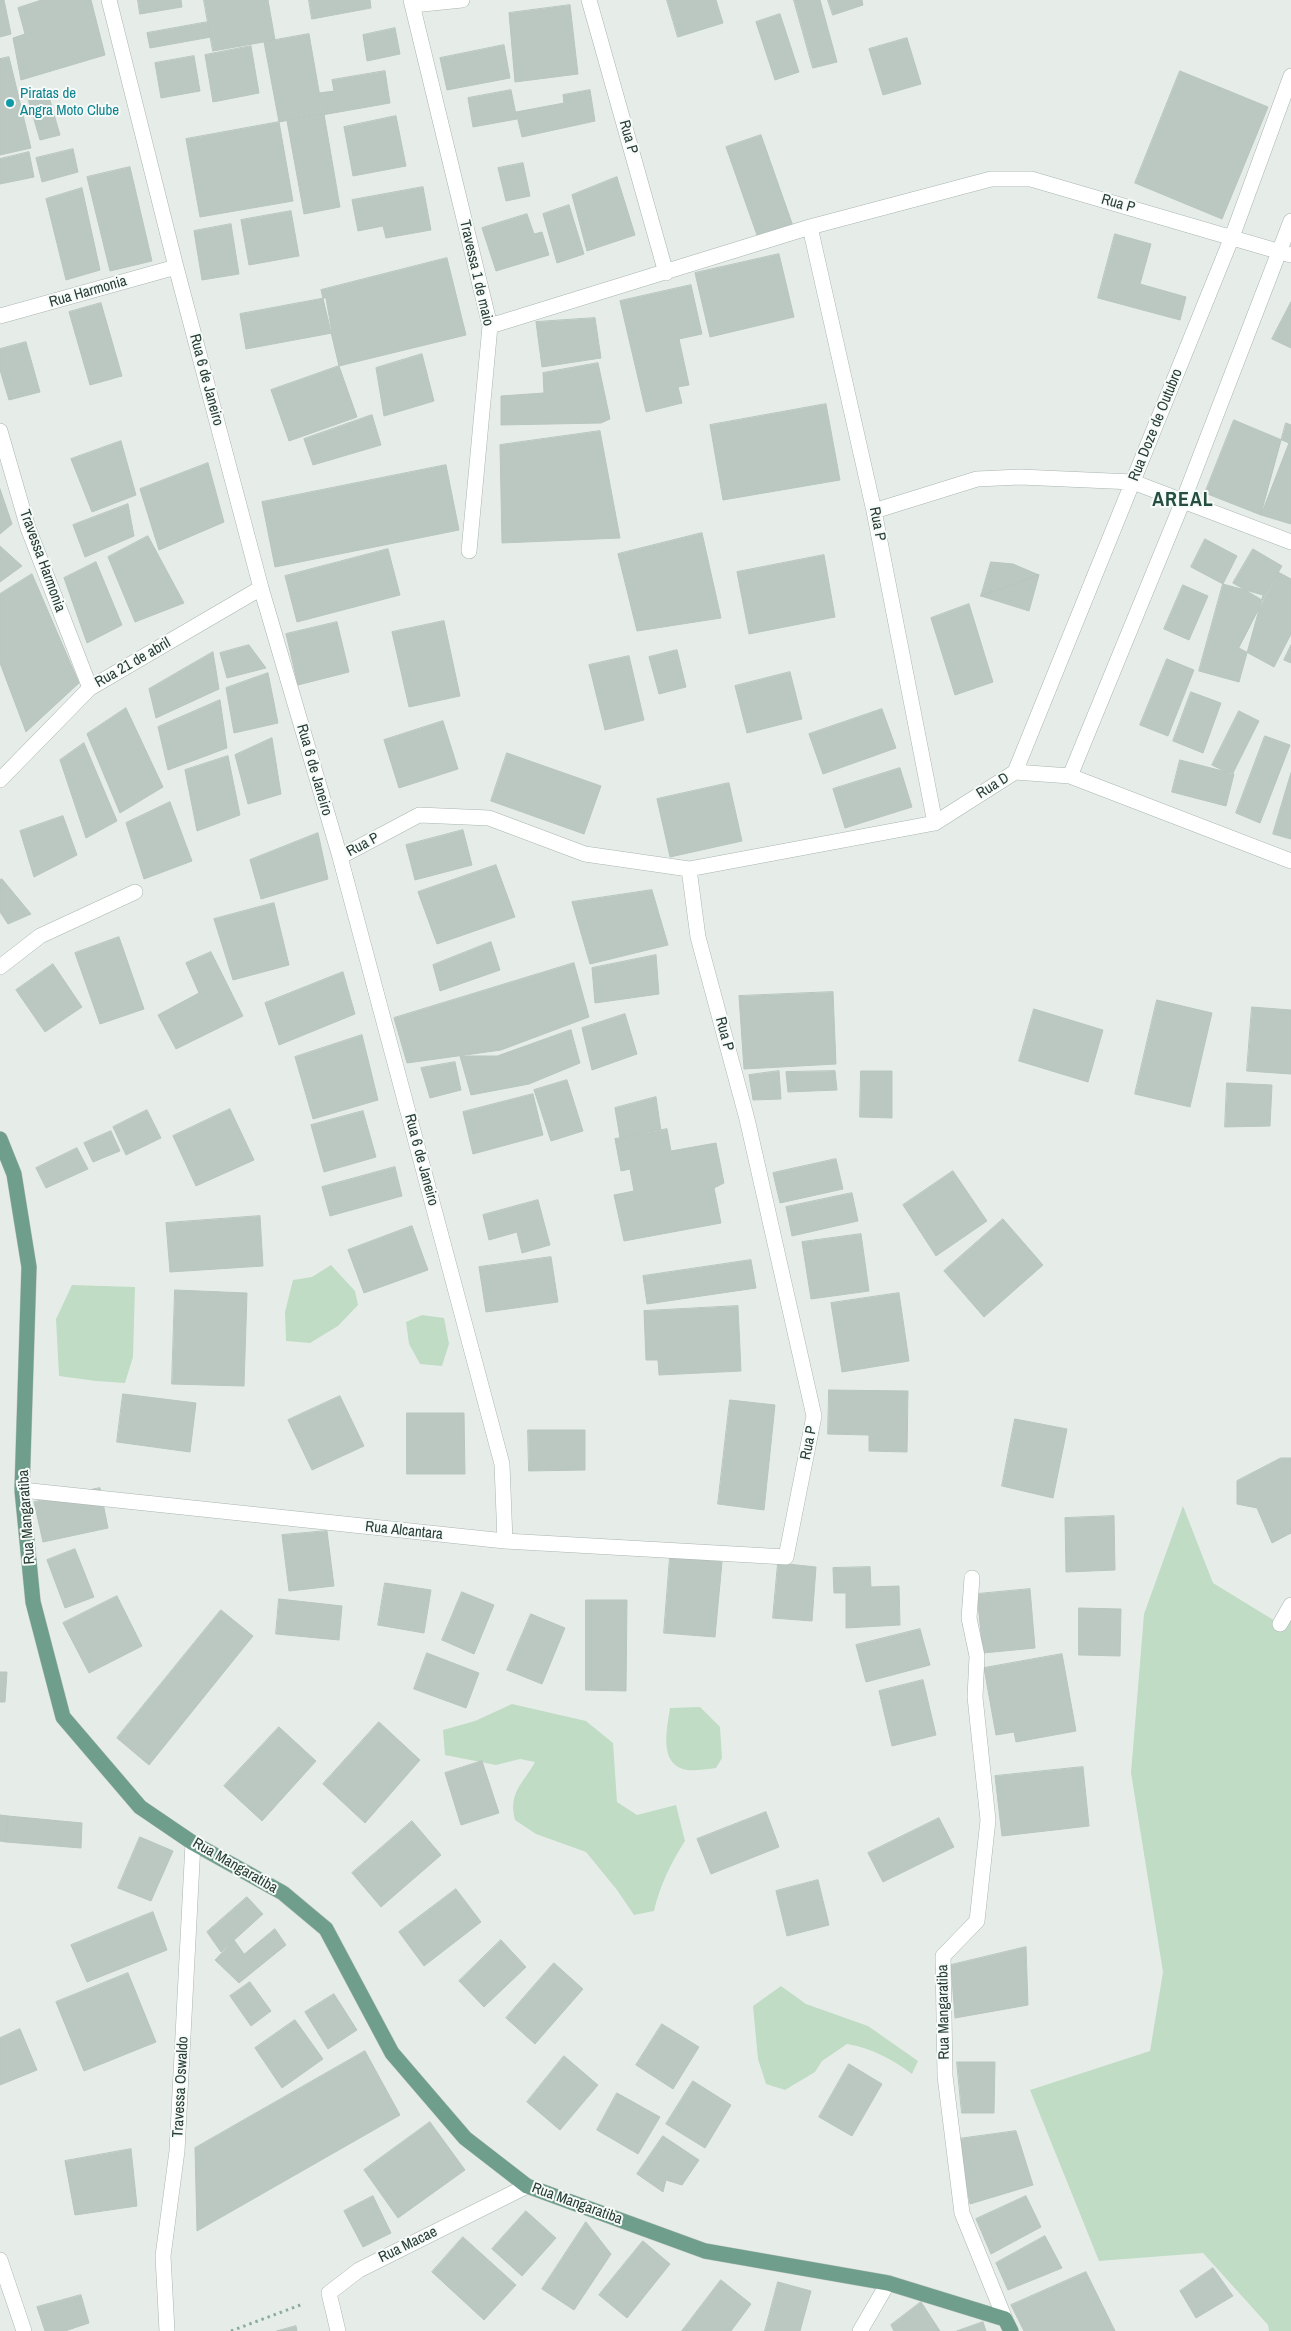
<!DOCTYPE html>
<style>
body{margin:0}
canvas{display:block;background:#e6ede9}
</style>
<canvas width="1291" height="2331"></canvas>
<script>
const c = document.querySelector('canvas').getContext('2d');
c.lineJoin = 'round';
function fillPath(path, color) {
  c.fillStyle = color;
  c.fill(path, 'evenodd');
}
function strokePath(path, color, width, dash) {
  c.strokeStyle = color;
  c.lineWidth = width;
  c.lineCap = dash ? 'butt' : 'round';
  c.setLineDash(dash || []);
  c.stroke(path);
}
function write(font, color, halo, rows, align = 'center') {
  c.font = font + ' "Archivo Narrow",sans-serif';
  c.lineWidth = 4;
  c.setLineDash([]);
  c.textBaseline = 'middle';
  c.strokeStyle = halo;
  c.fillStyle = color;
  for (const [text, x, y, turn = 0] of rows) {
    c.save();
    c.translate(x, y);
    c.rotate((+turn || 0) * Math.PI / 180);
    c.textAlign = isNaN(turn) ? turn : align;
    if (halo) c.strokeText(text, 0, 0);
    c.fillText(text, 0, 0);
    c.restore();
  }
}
const green = new Path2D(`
 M331,1265l24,26 3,14 -20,21 -28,17 -24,-2 -1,-29 8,-32 19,-3z
 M72,1285l63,2 -2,70 -8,26 -29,-2 -37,-5 -3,-57z
 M422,1315l22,3 5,26 -7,22 -22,-2 -11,-20 -3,-22z
 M1183,1506l30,77 67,41 11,-5v712h-22l-1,-6 -65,-72 -104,8 -69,-171 120,-39 13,-79 -32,-199 13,-159z
 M512,1704l74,17 27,22 4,59 20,13 39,-10 9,36c-14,22 -25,44 -31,70l-20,4 -17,-25 -31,-38 -50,-18 -21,-14c-7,-28 8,-36 20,-58l-15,-3 -24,6 -51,-10 -2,-25 32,-9z
 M700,1707l20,20 2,31 -6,10c-9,1 -20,3 -29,2 -29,-5 -20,-41 -17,-62z
 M781,1986l25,18 62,22 50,35 -6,13c-20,-15 -41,-26 -65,-30l-25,17 -7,11 -30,18 -19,-6 -8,-25 -5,-53z`);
const building = new Path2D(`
 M0,0h4l7,34 -11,3z
 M42,0h49l14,55 -84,25 -8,-42 12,-4 -7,-26z
 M138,0h43l1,7 -42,7z
 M204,0h64l7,40 -62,11z
 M309,0h61l1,8 -59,11z
 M667,0h49l7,23 -45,14z
 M794,0h26l17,62 -24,6z
 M828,0h34l1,5 -30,10z
 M570,5l8,69 -63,8 -6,-69z
 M780,14l19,58 -24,8 -19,-58z
 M208,22l3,15 -61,11 -3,-15z
 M395,28l5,26 -33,7 -4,-26z
 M309,34l14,80 -44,8 -15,-80z
 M907,38l14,46 -38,11 -14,-46z
 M504,45l6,33 -63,12 -7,-32z
 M251,46l8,47 -46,9 -8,-47z
 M194,56l6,35 -39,7 -6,-35z
 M9,57l22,91 -31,7v-96z
 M385,71l5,32 -68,12 -3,-22 15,-2 -2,-11z
 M1180,71l88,36 -46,112 -87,-36z
 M511,90l6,29 -44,8 -5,-29z
 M590,90l5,31 -73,16 -6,-25 48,-9 -1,-8z
 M48,93l12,42 -20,5 -12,-41z
 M324,114l16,93 -36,7 -17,-93z
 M396,116l10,50 -53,10 -9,-49z
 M279,122l14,79 -93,16 -14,-78z
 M761,135l32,91 -35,12 -32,-91z
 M73,149l5,23 -36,10 -6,-24z
 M29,152l5,25 -34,7v-25z
 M523,163l7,33 -24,5 -8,-33z
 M130,167l22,94 -42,10 -23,-94z
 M617,177l18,58 -48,16 -15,-56z
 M423,187l8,43 -45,8 -3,-12 -25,5 -6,-31z
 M82,188l18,82 -34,10 -20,-81z
 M569,205l15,49 -27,9 -14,-49z
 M291,211l8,45 -50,9 -8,-45z
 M527,214l7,20 8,-2 7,23 -53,16 -14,-43z
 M231,224l8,50 -37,6 -8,-49z
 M1115,234l36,10 -11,40 46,13 -6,23 -82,-22z
 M779,254l15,63 -84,20 -15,-64z
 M447,258l19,77 -127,31 -18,-76z
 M691,285l11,49 -23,5 10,46 -11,2 4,16 -36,9 -26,-111z
 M326,298l6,35 -86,16 -6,-35z
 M1291,302v46l-19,-9z
 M101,303l21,73 -32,9 -21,-73z
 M595,318l6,40 -59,9 -6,-45z
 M26,342l14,50 -31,8 -9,-30v-21z
 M422,354l12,47 -50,15 -8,-48z
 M598,363l12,56 -9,4 -100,2v-29l43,-3 -1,-20z
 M339,366l18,51 -68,24 -18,-51z
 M826,404l14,76 -117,20 -13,-75z
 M372,415l9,30 -68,20 -9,-26z
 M1234,420l55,23 -28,72 -56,-22z
 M1286,423l5,2v99l-30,-9z
 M600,431l20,107 -118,5 -2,-98z
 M121,441l15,54 -44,17 -21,-53z
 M208,463l16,59 -65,28 -19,-61z
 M446,465l13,65 -184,37 -13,-65z
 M0,489l12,35 -12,10z
 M128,504l6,32 -49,21 -12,-32z
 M702,533l19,85 -84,13 -19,-77z
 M148,536l36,67 -49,19 -27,-65z
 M1205,539l32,17 -14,28 -32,-17z
 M0,546l22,20 -22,16z
 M388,549l12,46 -103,27 -12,-46z
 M1253,549l29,17 -20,34 -29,-17z
 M824,555l11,62 -86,17 -12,-62z
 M96,562l26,63 -35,18 -23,-65z
 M991,562l22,2 26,11 -58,21z
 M1278,572l13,7v55l-17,33 -35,-19z
 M32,574l47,109 -53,49 -26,-69v-69z
 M1039,575l-10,36 -48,-15z
 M1223,584l40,11 -24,87 -40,-11z
 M1183,585l25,11 -19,44 -25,-11z
 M969,604l24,78 -38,13 -24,-77z
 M444,621l16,75 -51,11 -17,-75z
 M337,622l12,50 -51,13 -12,-51z
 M249,645l17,23 -39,10 -7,-25z
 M1291,645v18l-7,-3z
 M677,650l9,37 -27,7 -10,-37z
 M213,652l6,37 -63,29 -7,-29z
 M629,656l15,64 -39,10 -16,-65z
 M1167,659l27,11 -26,66 -28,-11z
 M790,672l12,47 -55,14 -12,-47z
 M268,673l10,50 -44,10 -8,-45z
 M1191,692l30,11 -18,50 -30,-12z
 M220,700l7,48 -59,22 -10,-43z
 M126,708l37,79 -43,26 -33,-79z
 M882,709l14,39 -73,26 -14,-40z
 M1239,711l20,10 -27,54 -20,-10z
 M443,721l15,48 -59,19 -15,-48z
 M1265,736l25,9 -30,78 -24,-10z
 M272,738l9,56 -33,10 -13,-49z
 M84,743l33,78 -31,17 -26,-78z
 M507,753l94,33 -17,48 -93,-33z
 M228,756l12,59 -43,16 -12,-61z
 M1180,760l54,14 -8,32 -54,-14z
 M900,768l12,39 -67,21 -12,-39z
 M1291,773v66l-18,-5z
 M729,783l13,58 -72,16 -13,-58z
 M170,802l22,59 -48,18 -18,-56z
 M63,816l14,39 -43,22 -14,-46z
 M463,830l9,35 -57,15 -9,-35z
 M318,833l10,46 -67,20 -11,-39z
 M496,865l19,52 -78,27 -19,-52z
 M2,879l29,35 -23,10 -8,-12v-32z
 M652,890l16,55 -78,19 -18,-62z
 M274,903l15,62 -56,15 -19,-61z
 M119,937l25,72 -44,15 -25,-71z
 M491,942l9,28 -60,21 -7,-26z
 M211,952l32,64 -67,33 -18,-34 41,-22 -13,-30z
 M656,955l3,39 -64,9 -3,-35z
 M574,963l15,54 -88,33 -94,13 -13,-45z
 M53,964l29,43 -37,25 -29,-42z
 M343,972l12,42 -76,31 -14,-42z
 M833,992l3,72 -92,5 -5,-73z
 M1157,1000l55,13 -22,94 -55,-13z
 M1252,1007l39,3v64l-44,-3z
 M1034,1009l69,21 -15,52 -69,-21z
 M625,1014l12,40 -45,16 -10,-42z
 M571,1030l9,33 -51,21 -58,11 -11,-39h37z
 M362,1035l16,65 -65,19 -18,-62z
 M455,1062l6,28 -31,8 -9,-30z
 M779,1071l2,28 -28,1 -4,-25z
 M835,1071l2,19 -49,2 -2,-20z
 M861,1071h31v47l-32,-1z
 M567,1080l16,51 -32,10 -17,-51z
 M1227,1083l45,2 -2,41 -45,1z
 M533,1094l10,41 -70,19 -10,-42z
 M656,1097l5,34 -41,7 -5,-30z
 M230,1109l24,51 -58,26 -23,-50z
 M147,1110l14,28 -35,17 -13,-28z
 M363,1111l13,46 -52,15 -13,-47z
 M667,1129l4,22 45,-8 8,40 -10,5 7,35 -97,18 -10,-46 20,-4 -4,-22 -9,2 -6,-32z
 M111,1131l9,20 -27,11 -9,-19z
 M77,1148l11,21 -42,19 -10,-20z
 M836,1159l7,30 -63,14 -7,-30z
 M395,1167l7,29 -72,20 -8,-29z
 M953,1171l34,50 -51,35 -33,-51z
 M852,1193l6,28 -66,15 -6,-29z
 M538,1200l12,45 -28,8 -5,-21 -28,8 -6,-25z
 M260,1216l3,50 -93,6 -4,-49z
 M1003,1219l40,46 -59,52 -40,-46z
 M412,1226l16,44 -64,23 -16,-43z
 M861,1234l8,57 -58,8 -9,-57z
 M551,1257l7,45 -72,10 -7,-45z
 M751,1260l5,28 -109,16 -4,-28z
 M175,1290l72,3 -3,93 -72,-2z
 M899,1293l10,68 -67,11 -11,-69z
 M738,1306l3,65 -82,4 -1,-15h-12l-2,-49z
 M829,1390l79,1 -1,61 -38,-1v-16l-41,-1z
 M123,1394l73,9 -6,49 -73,-10z
 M340,1396l24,50 -52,24 -24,-50z
 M730,1400l45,5 -11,105 -46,-6z
 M407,1413h57l1,61h-58z
 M1015,1419l52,10 -14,69 -51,-12z
 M528,1430h57v40l-56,1z
 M1281,1458h10v75l-19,10 -15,-35 -20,-4v-23z
 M100,1488l8,40 -65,14 -9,-40z
 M1114,1516l1,54 -49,2 -1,-54z
 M327,1531l7,55 -45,5 -7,-56z
 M75,1549l19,48 -29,11 -18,-48z
 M670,1557l52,5 -7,75 -51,-4z
 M778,1563l38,4 -4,54 -39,-3z
 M870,1567l1,20 28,-1 1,39 -54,3v-35h-12l-1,-25z
 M385,1583l46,7 -7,43 -46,-8z
 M1030,1589l5,59 -52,5 -6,-59z
 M462,1592l32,13 -20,49 -32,-14z
 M117,1596l25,50 -53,27 -26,-50z
 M279,1599l63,7 -3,34 -63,-6z
 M586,1600h41l-1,91 -40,-1z
 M1079,1608l42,1 -1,47 -41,-1z
 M221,1610l32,26 -104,129 -32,-27z
 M531,1614l34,14 -23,56 -35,-14z
 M920,1629l10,36 -64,17 -10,-37z
 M427,1653l52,20 -13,35 -52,-19z
 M1062,1654l14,77 -60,11 -2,-10 -18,3 -12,-67z
 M0,1672h7l-2,30h-5z
 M923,1680l13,55 -44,11 -13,-55z
 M379,1722l41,38 -55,63 -42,-39z
 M279,1727l37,34 -54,60 -38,-35z
 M482,1761l17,52 -38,12 -16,-52z
 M1083,1767l6,59 -87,10 -7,-60z
 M766,1812l13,35 -68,27 -14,-35z
 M0,1815l8,1 -2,26 -6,-1z
 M8,1816l74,7 -1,25 -75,-6z
 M939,1818l15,29 -71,35 -15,-29z
 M412,1821l29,34 -60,52 -29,-34z
 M140,1837l33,14 -22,50 -33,-13z
 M818,1880l11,45 -42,11 -11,-45z
 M456,1889l25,33 -57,44 -25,-34z
 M247,1897l16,17 -42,38 -14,-20z
 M153,1912l14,38 -80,32 -16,-37z
 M275,1929l11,16 -47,38 -24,-23 19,-20 10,14z
 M501,1940l25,27 -42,40 -25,-26z
 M1026,1947l2,58 -73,13 -4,-53z
 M554,1963l29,26 -48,55 -29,-26z
 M128,1973l28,69 -72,29 -28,-69z
 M250,1982l21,29 -20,15 -21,-30z
 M334,1994l23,36 -29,19 -23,-37z
 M295,2020l28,39 -41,29 -27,-40z
 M662,2024l37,23 -26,42 -37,-24z
 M20,2029l17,41 -37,15v-47z
 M365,2051l35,64 -203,116 -2,-83z
 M564,2056l34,29 -38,45 -33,-28z
 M957,2062h38l-1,51h-32z
 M849,2064l33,20 -30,52 -33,-19z
 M693,2081l38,24 -26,43 -39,-24z
 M617,2093l43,24 -22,37 -41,-24z
 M430,2122l35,48 -67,48 -34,-48z
 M1016,2131l17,54 -63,19 -12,-65z
 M663,2136l36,24 -17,25 -16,-5 -3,12 -26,-18z
 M131,2149l6,57 -62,9 -10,-54z
 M373,2196l18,37 -28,14 -19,-36z
 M1026,2196l15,31 -50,27 -15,-35z
 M526,2211l30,27 -34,38 -30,-27z
 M586,2222l25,32 -37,56 -32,-21z
 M1045,2236l17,32 -54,22 -12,-27z
 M463,2237l53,48 -32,35 -52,-48z
 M643,2241l27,23 -43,54 -28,-23z
 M1213,2268l20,28 -37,22 -16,-27z
 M1086,2272l29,59h-91l-13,-26z
 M721,2280l30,24 -20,27h-49z
 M778,2282l33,9 -11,40h-35z
 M81,2295l8,28 -24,8h-20l-8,-24z
 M921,2302l19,29h-46l-3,-6z
 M983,2322l3,9h-29z
 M296,2326l1,5h-20z`);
const path = new Path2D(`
 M231,2331l72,-27`);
const minor = new Path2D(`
 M109,0l67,267 85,321 79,269 162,607 3,77
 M411,0l79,326 -21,225
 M589,0l77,273
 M413,5l49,-5
 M810,227l64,284 61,312
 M0,316l176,-49
 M490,326l320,-99 181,-48h40l260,76
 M0,431l28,97 62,160
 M874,511l103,-32 43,-2 113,5 158,60
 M1015,772l217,-535 59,-161
 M1070,776l113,-275 108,-280
 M0,780l90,-92 171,-100
 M340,857l79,-42 70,3 96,36 104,15 246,-46 80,-51 55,4 221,85
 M0,967l40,-31 95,-44
 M22,1490l483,51 281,16 28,-141 -67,-297 -49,-182 -9,-68
 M972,1578l-3,40 8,38 -2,41 13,123 -11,101 -34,35 2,120 17,137 43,106
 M1280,1624l11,-19
 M0,2260l24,71
 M167,2331l-4,-75 14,-105 16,-308
 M338,2331l-9,-38 30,-23 168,-84
 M860,2331l28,-48`);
const major = new Path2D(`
 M0,1139l14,35 15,93 -7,223 11,112 30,115 77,90 53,36 90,50 43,36 66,124 73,85 62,48 178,65 183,32 117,36 6,12`);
const markers = [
 [10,103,5,"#0f9aa8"]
];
const cultureNames = [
 ["Piratas de",20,94],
 ["Angra Moto Clube",20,111]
];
const streetNames = [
 ["Rua P",628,137,74],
 ["Rua P",1118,204,16],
 ["Travessa 1 de maio",476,273,77],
 ["Rua Harmonia",88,292,-16],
 ["Rua 6 de Janeiro",206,380,75],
 ["Rua Doze de Outubro",1156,425,-68],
 ["Rua P",877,524,79],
 ["Travessa Harmonia",42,561,70],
 ["Rua 21 de abril",133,663,-30],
 ["Rua 6 de Janeiro",314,770,74],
 ["Rua D",993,786,-32],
 ["Rua P",363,845,-28],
 ["Rua P",724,1034,75],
 ["Rua 6 de Janeiro",421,1160,75],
 ["Rua P",809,1443,-79],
 ["Rua Mangaratiba",27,1517,-94],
 ["Rua Alcantara",404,1531,6],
 ["Rua Mangaratiba",235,1866,30],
 ["Rua Mangaratiba",944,2012,-91],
 ["Travessa Oswaldo",181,2087,-87],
 ["Rua Mangaratiba",577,2204,20],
 ["Rua Macae",408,2245,-26]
];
const districtNames = [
 ["AREAL",1183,501]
];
fillPath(green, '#c1dcc5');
fillPath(building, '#bbc8c2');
strokePath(building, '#b9c6bf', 1);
strokePath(minor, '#a9b5af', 16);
strokePath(major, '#c3c9c6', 16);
strokePath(path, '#8aad9e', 3, [2.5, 4]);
strokePath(minor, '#fff', 15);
strokePath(major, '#6f9e8c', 15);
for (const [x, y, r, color] of markers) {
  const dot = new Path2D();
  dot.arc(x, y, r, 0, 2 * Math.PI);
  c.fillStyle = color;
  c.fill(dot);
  strokePath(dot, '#f6faf8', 2);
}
write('15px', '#0d838f', '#f6faf8', cultureNames, 'left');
write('15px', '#273d35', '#f6faf8', streetNames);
c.letterSpacing = '1px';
write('bold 20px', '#244e3f', '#f6faf8', districtNames);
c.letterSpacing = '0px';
</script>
